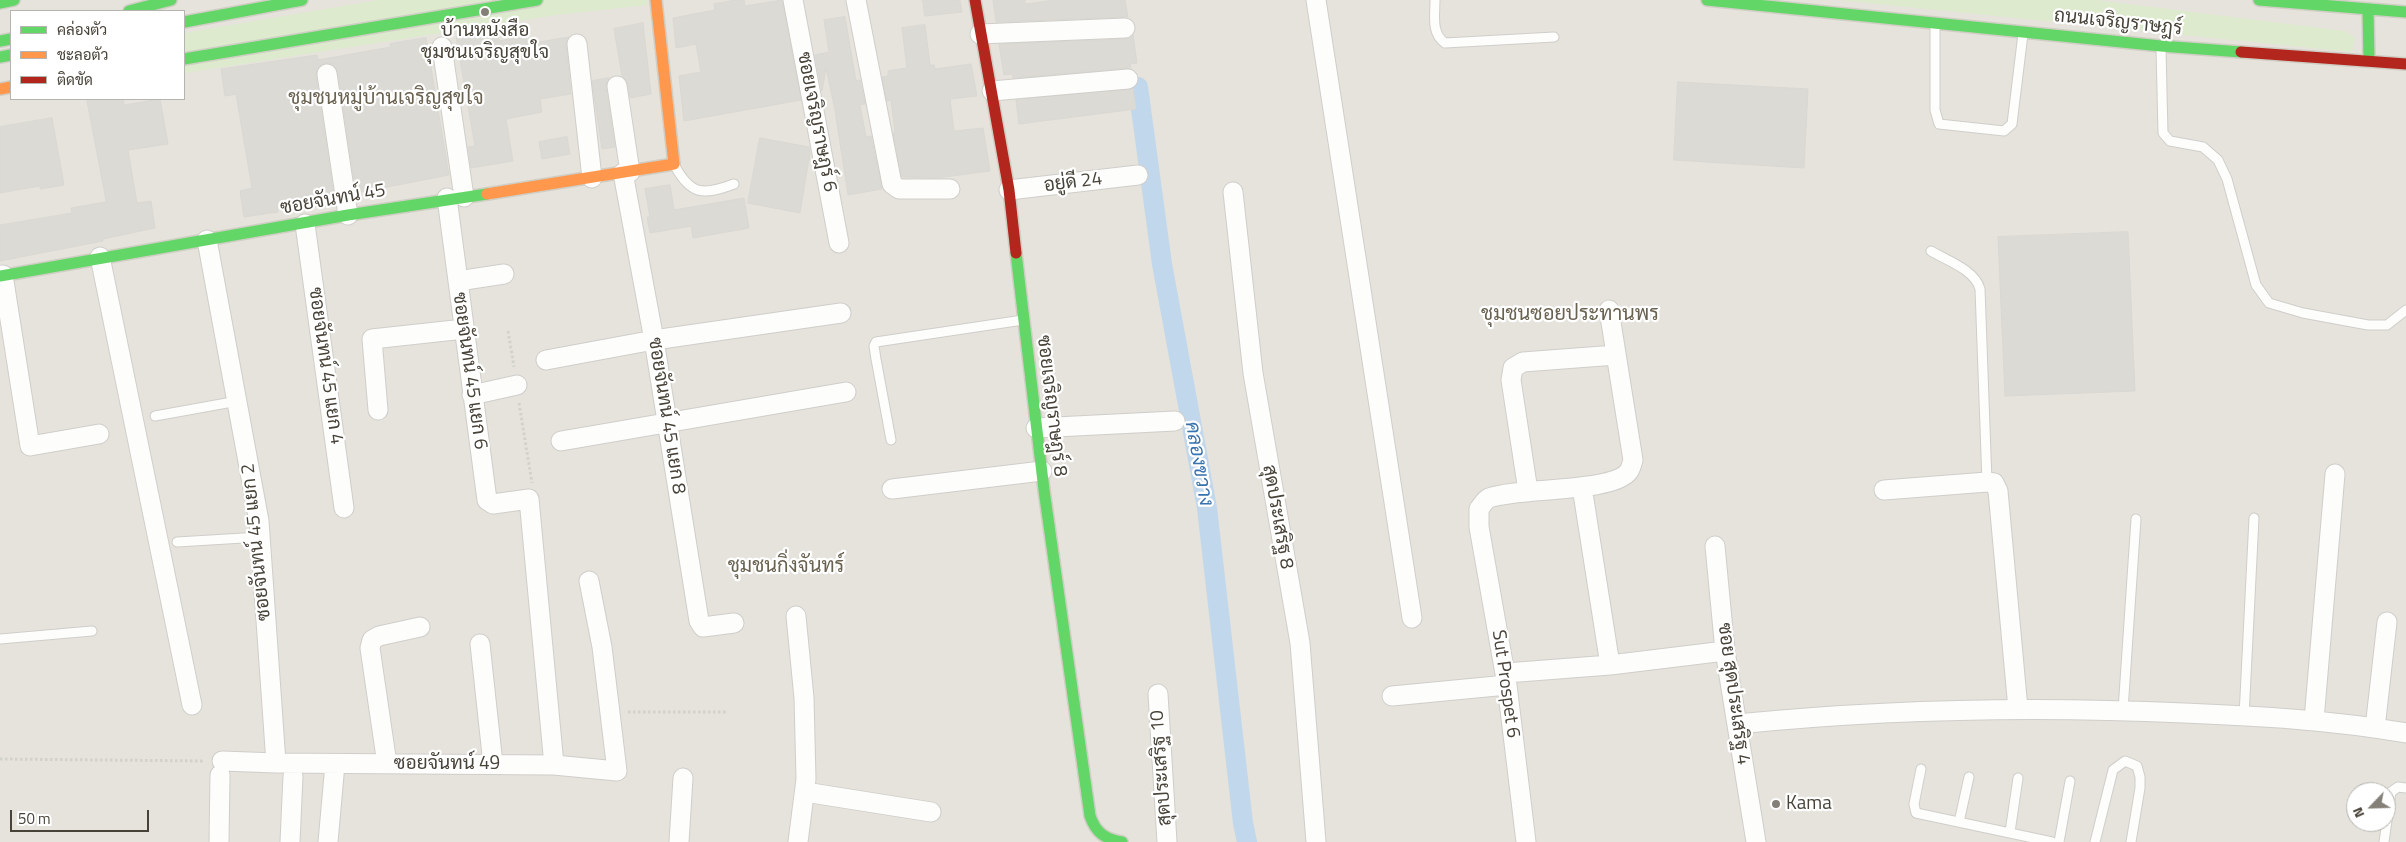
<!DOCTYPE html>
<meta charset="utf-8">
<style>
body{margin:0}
#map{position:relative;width:2406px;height:842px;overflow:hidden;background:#f2f1ec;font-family:"Titillium Web",Sarabun,sans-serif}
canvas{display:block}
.legend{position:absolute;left:10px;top:10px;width:175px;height:90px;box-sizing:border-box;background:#fff;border:1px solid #b6b4b0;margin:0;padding:6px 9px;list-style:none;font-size:15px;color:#484339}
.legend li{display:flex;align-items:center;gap:10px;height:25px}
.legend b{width:25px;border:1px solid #b6b4b0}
.north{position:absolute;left:2346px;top:782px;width:50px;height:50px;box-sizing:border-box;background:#fff;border:1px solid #b6b4b0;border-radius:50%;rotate:246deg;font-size:14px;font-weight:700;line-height:20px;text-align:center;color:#484339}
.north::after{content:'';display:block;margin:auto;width:18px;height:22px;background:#848078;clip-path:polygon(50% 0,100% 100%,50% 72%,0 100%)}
.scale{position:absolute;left:10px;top:810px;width:139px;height:22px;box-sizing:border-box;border:2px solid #484339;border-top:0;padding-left:6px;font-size:15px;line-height:18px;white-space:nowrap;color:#484339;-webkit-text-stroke:4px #fff;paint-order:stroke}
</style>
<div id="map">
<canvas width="2406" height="842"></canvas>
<ul class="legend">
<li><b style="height:6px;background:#63d668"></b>คล่องตัว</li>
<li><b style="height:6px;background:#ff974d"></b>ชะลอตัว</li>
<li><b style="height:6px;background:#b3261e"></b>ติดขัด</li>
</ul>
<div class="north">N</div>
<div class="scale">50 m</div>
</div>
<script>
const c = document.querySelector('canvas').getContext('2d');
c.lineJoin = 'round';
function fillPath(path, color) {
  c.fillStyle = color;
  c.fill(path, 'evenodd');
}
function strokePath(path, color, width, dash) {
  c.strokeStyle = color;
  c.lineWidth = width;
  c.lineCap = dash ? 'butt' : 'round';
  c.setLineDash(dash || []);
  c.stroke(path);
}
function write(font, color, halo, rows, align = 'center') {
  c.font = font + ' "Titillium Web",Sarabun,sans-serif';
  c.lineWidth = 4.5;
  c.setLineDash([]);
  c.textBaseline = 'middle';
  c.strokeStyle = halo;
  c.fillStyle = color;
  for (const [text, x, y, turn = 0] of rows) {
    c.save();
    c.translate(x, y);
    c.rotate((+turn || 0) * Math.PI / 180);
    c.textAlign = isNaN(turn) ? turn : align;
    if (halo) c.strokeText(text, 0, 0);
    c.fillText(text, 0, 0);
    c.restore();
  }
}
const residential = new Path2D(`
 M0,0h2406v842h-2406zM11,11h173v88h-173zM2356,792h30v30h-30z`);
const green = new Path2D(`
 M379,0h268v5l-90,10 -373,58v-40z
 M1838,0h258l249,31 10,7 -3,14z`);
const canal = new Path2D(`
 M1138,87l24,177 45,244 36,315 4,19`);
const building = new Path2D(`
 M737,0h7l1,6 37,-6 19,100 -117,21 -5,-45 22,-4 -5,-28 -20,4 -3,-30 42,-8 -1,-6z
 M923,0h37l2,12 -37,4z
 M1025,0v4l31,-4h69l3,17 -132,5 -3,-21z
 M845,17l11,64 4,-1 5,24 -5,1 6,32 5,-1 11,53 -34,6 -13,-85 -9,-42 -4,23 -7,-36 14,-3 -5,-32z
 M497,23l2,18 27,-5 1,8 42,-7 -3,8 5,49 -31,5 2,13 -36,7 7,42 -42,7 -3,-21 7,-1 -19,-109 22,-3 -1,-8z
 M643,23l8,71 -21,4 -2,-14 -6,-8 -8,-47z
 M925,25l5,40h4l1,4 36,-5 6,32 -27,3 4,32 29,-3 7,43 -54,7 -34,-1 -9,-44 2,-1 -4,-32 -4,1 -5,-24 6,-1v-5l19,-3 -5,-40z
 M1133,35l4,28 -7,1 1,4 -118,10 -1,-4 -8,1 -5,-31 126,-5z
 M426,38l23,137 -93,18 -18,-121 -6,-8 -7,-1 -8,6 -1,7 18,121 -57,9 1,6 -34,5 -4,-26 12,-3 -16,-94 -11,2 -4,-27 96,-14 1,5 73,-13 -1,-3z
 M609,78l-3,10 9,59 -13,2 -10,-68z
 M1678,82l130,7 -4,79 -130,-8z
 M1133,89l3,20 -117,15 -3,-24z
 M87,99h36l1,6 36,-6 8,45 -40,6 9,53 14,-2 4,27 -52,11v2l-103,20v-36l72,-12 -1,-5 35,-6z
 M52,118l12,67 -24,4v-3l-40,7v-66z
 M567,137l3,17 -28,5 -3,-17z
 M760,138l49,9 1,6 -10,60 -52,-10z
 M670,185l4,25 70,-12 5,30 -56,10 -2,-12 -41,7 -3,-16h3l-5,-28z
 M2128,232l7,159 -130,5 -7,-159z`);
const path = new Path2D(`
 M508,331l6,36
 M519,403l13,80
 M628,712h98
 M0,759l204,2`);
const lane = new Path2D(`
 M1435,0c0,16 -4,33 10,43l109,-6
 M1935,25v85l4,14 65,7 8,-7 11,-90
 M2161,49l2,84 7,8 33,6 15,13 9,19 29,106 13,18 34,10 65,12h19l19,-15
 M675,166c16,30 29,29 59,18
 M1931,251c17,10 44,19 49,38l7,193
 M155,416l83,-15
 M891,440l-15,-81 -2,-13 2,-4 147,-22
 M177,542l83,-5
 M0,639l92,-8
 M2123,710l13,-191
 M2244,716l10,-198
 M1921,769l-7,35 2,9 136,29
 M1959,822l10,-45
 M2010,832l8,-54
 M2059,842l11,-61
 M2095,842l18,-72 12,-9 12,5 3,11v11l-9,54
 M2384,842l7,-50 7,-5 8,1`);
const street = new Path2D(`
 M793,0l46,243
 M856,0l36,184 7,5h51
 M1316,0l96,618
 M980,34l145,-6
 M577,44l15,134
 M442,47l22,150
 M327,74l21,141
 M617,86l13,86
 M992,91l136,-12
 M623,173l31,167 45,281 4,6 31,-4
 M1009,190l129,-15
 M1233,192l20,181 47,270 16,199
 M447,198l40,302 6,4 36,-5 25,266
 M305,224l39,284
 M207,240l52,281 17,242 -54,-2
 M100,257l92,448
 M3,275l27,171 69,-12
 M458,281l46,-7
 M546,360l108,-20 187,-27
 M472,395l45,-10
 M378,410l-6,-71 92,-10
 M1036,428l139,-7
 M561,441l285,-49
 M1582,487l28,178
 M892,489l150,-18
 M1884,490l103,-8 7,1 4,8 20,218
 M1528,491l-17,-111 2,-12 10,-6 93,-7
 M1715,546l10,105 31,191
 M796,616l8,82 2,81 -8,63
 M480,644l13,120
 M1506,673l104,-8 115,-14
 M1158,694l9,148
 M1392,696l115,-11
 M2314,720l21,-246
 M1737,724c150,-15 297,-18 447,-11 74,3 148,7 222,20
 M2375,728l12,-106
 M276,763l278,2 63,6 -15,-124 -13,-66
 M387,764l-17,-116 2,-8 7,-4 41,-9
 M805,792l126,20
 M219,842l1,-67
 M290,842l3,-66
 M328,842l7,-78
 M679,842l4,-64
 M1526,842l-19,-157 -28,-158v-18c3,-4 6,-9 10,-11 30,-11 125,-5 140,-27 2,-3 3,-8 4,-11l-24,-150`);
const fast = new Path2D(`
 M1707,0l454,46 80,6
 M2259,0l147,12
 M0,3l14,-3
 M2368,9l1,51
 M129,11l42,-11
 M184,22l118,-22
 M0,41l11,-2
 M0,57l11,-2
 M184,59l353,-59
 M1016,253l28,237 46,326c6,17 15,23 32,26
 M0,276l348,-61 139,-21`);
const slow = new Path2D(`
 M0,89l11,-2
 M487,194l187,-30 -18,-164`);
const jam = new Path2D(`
 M975,0l34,190 7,63
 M2241,52l165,12`);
const markers = [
 [485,12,5,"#848078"],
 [1776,804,5,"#848078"]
];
const streetNames = [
 ["ถนนเจริญราษฎร์",2118,23,6],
 ["ซอยเจริญราษฎร์ 6",816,122,79],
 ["อยู่ดี 24",1073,183,-7],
 ["ซอยจันทน์ 45",333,200,-10],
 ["ซอยจันทน์ 45 แยก 4",325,366,82],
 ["ซอยจันทน์ 45 แยก 6",469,371,82],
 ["ซอยเจริญราษฎร์ 8",1051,406,83],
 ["ซอยจันทน์ 45 แยก 8",666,416,81],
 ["สุดประเสริฐ 8",1277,517,80],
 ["ซอยจันทน์ 45 แยก 2",257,542,-96],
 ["Sut Prospet 6",1505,684,82],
 ["ซอย สุดประเสริฐ 4",1733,694,82],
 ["ซอยจันทน์ 49",447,764],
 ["สุดประเสริฐ 10",1162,768,-94]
];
const poiNames = [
 ["บ้านหนังสือ",485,31],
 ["ชุมชนเจริญสุขใจ",485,53],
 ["Kama",1786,804,"left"]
];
const neighbourhoodNames = [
 ["ชุมชนหมู่บ้านเจริญสุขใจ",386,99],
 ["ชุมชนซอยประทานพร",1570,315],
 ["ชุมชนกิ่งจันทร์",786,567]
];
const waterNames = [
 ["คลองขวาง",1198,464,80]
];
fillPath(residential, '#e5e3db');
fillPath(green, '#ddeace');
strokePath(canal, '#c1d7ec', 20);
fillPath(building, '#dcdad5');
strokePath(building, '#dad8d2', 1);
strokePath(lane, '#d0ceca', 11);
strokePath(street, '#d0ceca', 21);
strokePath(fast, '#d0cec4', 14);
strokePath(slow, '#d0cec4', 14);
strokePath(jam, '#d0cec4', 14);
strokePath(path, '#d2d1cb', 3, [2.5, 2.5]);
strokePath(lane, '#fdfdfc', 9);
strokePath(street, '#fdfdfc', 19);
strokePath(fast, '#63d668', 11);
strokePath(slow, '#ff974d', 11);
strokePath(jam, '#b3261e', 11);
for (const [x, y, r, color] of markers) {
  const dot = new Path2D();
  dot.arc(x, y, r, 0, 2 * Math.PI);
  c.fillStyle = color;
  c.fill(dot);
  strokePath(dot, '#fff', 2);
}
write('19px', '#484339', '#fff', streetNames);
write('19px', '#484339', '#fff', poiNames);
write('20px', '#6a6251', '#fff', neighbourhoodNames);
write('italic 20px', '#3972ac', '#fff', waterNames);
</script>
